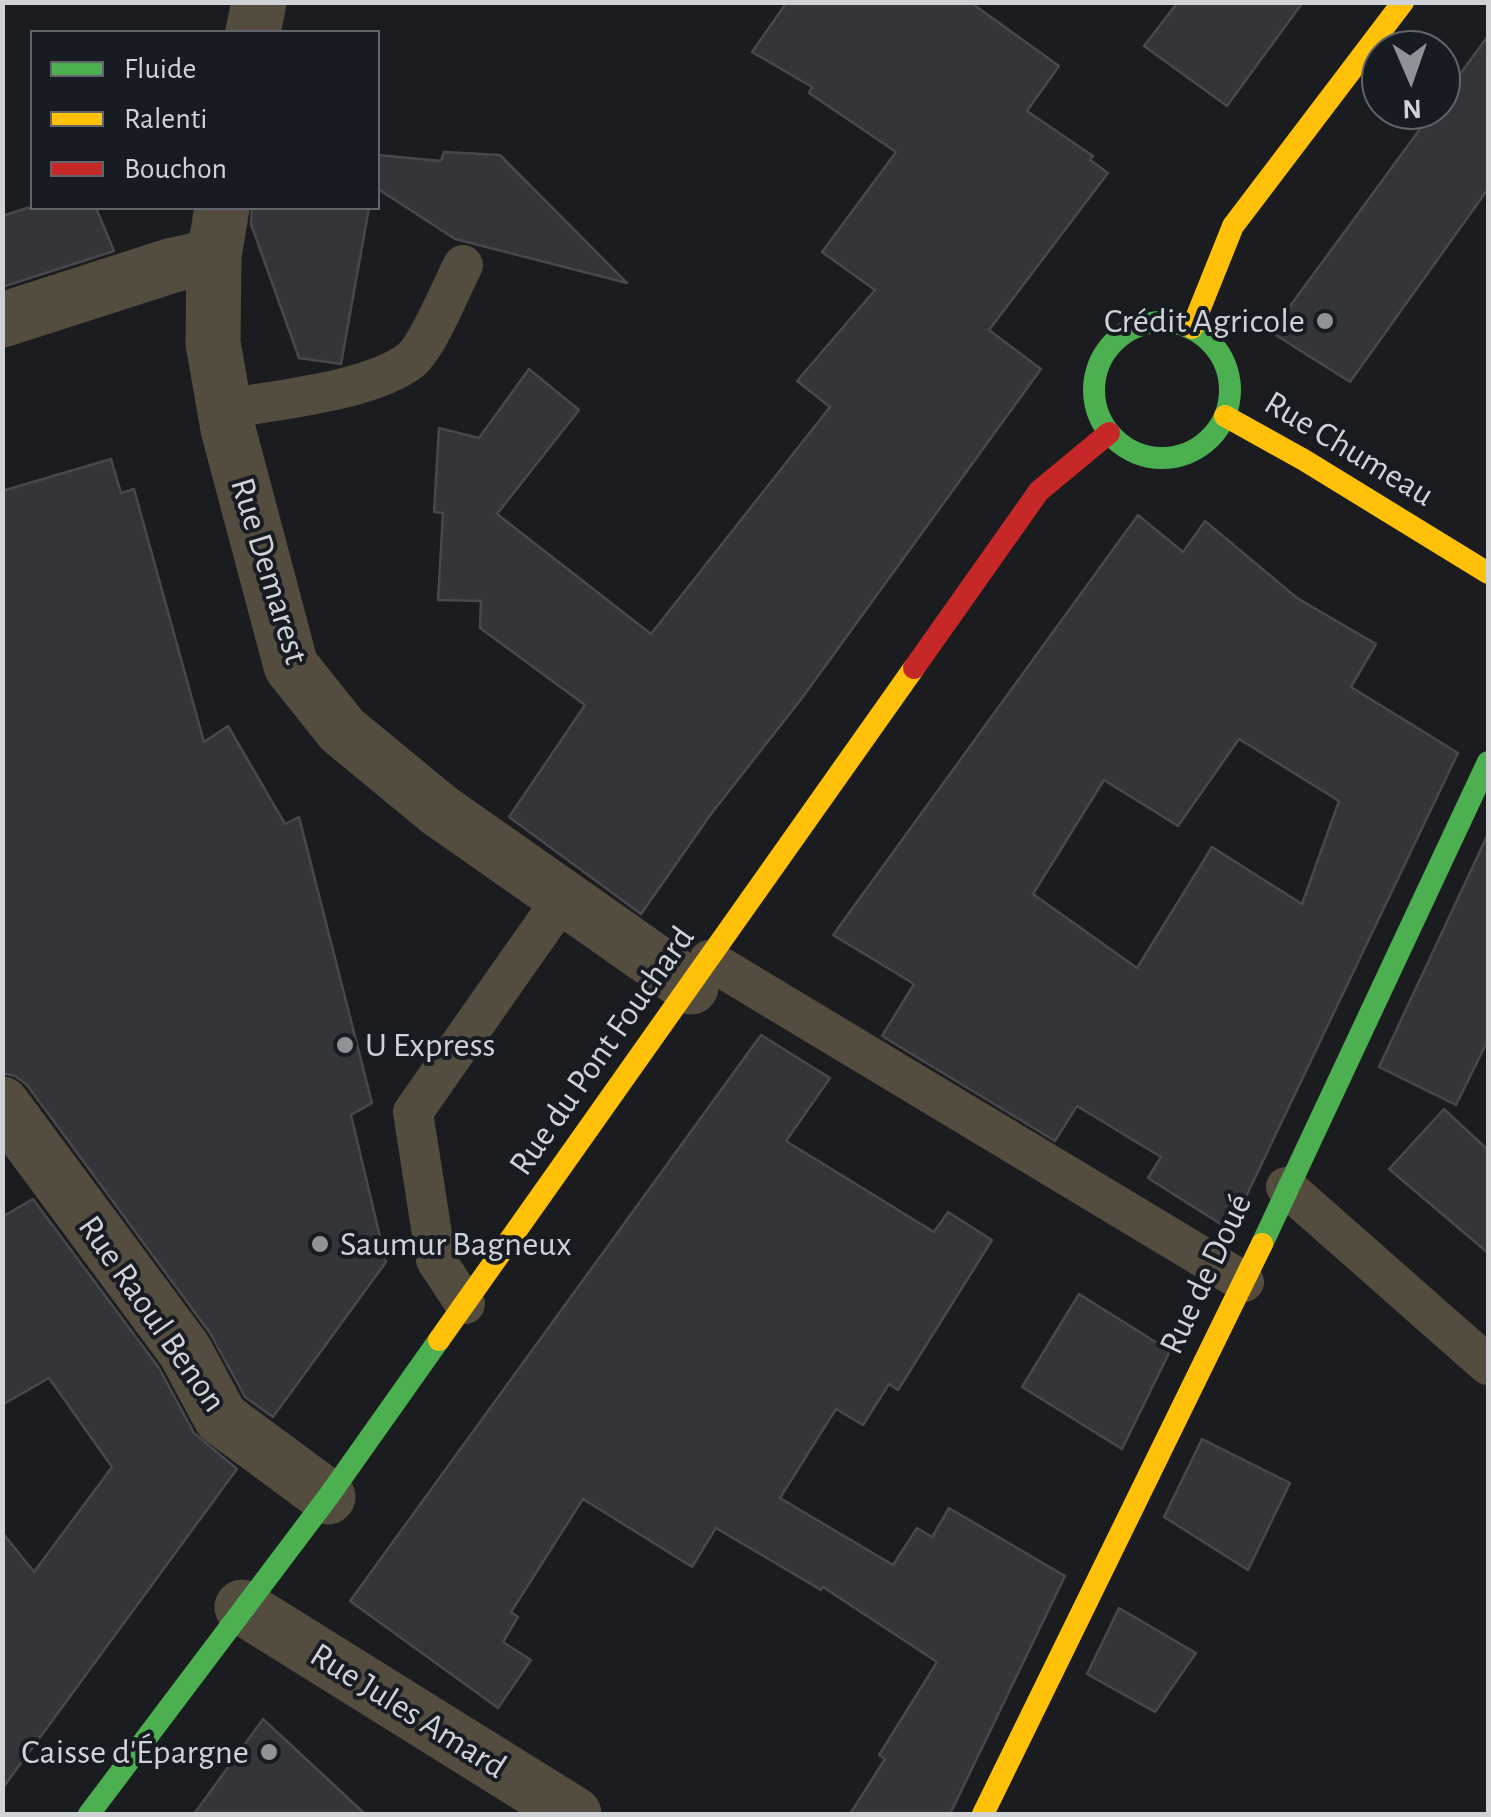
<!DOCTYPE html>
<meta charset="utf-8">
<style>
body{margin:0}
#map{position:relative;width:1491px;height:1817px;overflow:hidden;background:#1a1c1f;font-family:"Alegreya Sans",sans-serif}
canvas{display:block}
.frame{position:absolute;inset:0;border:5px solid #d0d2d7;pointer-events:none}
.legend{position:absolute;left:30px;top:30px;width:350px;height:180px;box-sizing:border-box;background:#171b22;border:2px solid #61646a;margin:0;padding:12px 18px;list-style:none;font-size:30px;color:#d0d2d7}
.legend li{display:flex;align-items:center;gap:20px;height:50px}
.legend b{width:50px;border:2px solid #61646a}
.north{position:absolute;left:1361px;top:30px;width:100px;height:100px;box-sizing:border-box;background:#171b22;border:2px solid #61646a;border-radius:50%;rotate:178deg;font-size:28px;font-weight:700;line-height:40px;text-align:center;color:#d0d2d7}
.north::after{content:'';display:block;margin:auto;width:35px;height:45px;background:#909297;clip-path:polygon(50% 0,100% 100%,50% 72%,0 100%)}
</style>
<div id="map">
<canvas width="1491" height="1817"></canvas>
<div class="frame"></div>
<ul class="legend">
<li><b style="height:12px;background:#4caf50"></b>Fluide</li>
<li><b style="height:12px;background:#ffc107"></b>Ralenti</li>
<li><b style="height:12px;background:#c62828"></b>Bouchon</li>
</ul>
<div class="north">N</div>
</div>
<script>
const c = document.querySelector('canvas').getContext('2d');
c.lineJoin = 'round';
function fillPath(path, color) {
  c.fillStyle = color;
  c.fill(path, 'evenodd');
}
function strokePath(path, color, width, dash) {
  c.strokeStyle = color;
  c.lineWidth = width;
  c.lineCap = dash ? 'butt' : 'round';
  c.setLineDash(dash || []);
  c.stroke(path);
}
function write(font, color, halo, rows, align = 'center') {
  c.font = font + ' "Alegreya Sans",sans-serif';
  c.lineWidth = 8;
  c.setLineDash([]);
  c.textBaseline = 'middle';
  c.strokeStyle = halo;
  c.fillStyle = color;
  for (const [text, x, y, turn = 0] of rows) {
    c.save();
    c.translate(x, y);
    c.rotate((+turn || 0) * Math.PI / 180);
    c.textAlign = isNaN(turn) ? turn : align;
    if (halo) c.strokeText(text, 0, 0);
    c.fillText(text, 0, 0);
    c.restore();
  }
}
const building = new Path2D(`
 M787,2h183l89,64 -32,45 66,45 -3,4 18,13 -119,157 52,39 -239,329 -91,116 -70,100 -132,-97 76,-112 -105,-77 1,-27 -43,-1 5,-87 -9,-1 5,-84 40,10 50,-69 50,41 -82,104 154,120 179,-227 -33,-26 78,-91 -53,-38 74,-100 -87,-59 3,-6 -60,-35z
 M1178,2h125l-76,104 -83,-60z
 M1488,36v153l-138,193 -79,-50 163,-222h7v-10z
 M444,152l56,3 127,128 -172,-44 -77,-50v-34l63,6z
 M27,208h69l18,43 -112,36v-71z
 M252,208h117l-28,156 -42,-6 -48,-134z
 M111,459l10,34 13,-4 70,253 24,-16 57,98 14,-7 73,286 -21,12 35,147 -113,155 -28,-20 -35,-64 -183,-248 -12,-9 -13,-3v-582z
 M1138,515l45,37 22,-31 92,77 79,46 -25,43 107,66 -228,477 -82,-52 13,-21 -84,-51 -22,35 -173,-105 32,-52 -81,-49zM1239,739l100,62 -37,103 -90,-57 -75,121 -104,-74 71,-114 74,46z
 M1488,834v206l-32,65 -77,-38z
 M761,1035l69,43 -44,63 148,91 14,-20 44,28 -94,150 -9,-6 -26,41 -27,-16 -56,89 113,67 24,-37 15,9 17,-29 116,68 -115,238h-100l35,-55 -6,-4 58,-93 -114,-75 -2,3 -105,-62 -24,39 -109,-68 -72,113 7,5 -15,25 28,18 -33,48 -148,-107z
 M1444,1109l44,41v103l-99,-84z
 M33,1199l126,169 35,65 43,36 -235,320v-257l32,40 78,-105 -63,-89 -47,27v-188z
 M1079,1294l91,57 -48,98 -100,-62z
 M1202,1439l88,44 -42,87 -84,-53z
 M1119,1608l77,45 -41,59 -68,-38z
 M263,1719l102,95h-171z`);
const lane = new Path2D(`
 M225,409c50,-9 147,-18 186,-49 17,-14 41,-74 52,-95
 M709,960l535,322
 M1286,1187l202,178
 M465,1304l-29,-44 -23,-148 150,-214`);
const street = new Path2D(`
 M253,32l6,-30
 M222,208l-8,48 -1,87 15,86 63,237 51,64 97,80 252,177
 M2,320l171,-55 41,-9
 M2,1104l183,247 36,67 107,79
 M242,1607l332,207`);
const fast = new Path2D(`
 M1094 390a68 68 0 1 1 136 0a68 68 0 1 1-136 0Z
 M1262,1244l226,-482
 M89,1814l239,-317 111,-157`);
const slow = new Path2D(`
 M1192,328l41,-102 170,-224
 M1225,416l79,44 184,113
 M439,1340l475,-672
 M983,1814l279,-570`);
const jam = new Path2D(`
 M914,668l125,-177 70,-58`);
const markers = [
 [1325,321,10,"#909297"],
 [345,1045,10,"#909297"],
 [320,1244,10,"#909297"],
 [269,1752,10,"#909297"]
];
const poiNames = [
 ["Crédit Agricole",1305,321],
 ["U Express",365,1045,"left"],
 ["Saumur Bagneux",340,1244,"left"],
 ["Caisse d'Épargne",249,1752]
];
const streetNames = [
 ["Rue Chumeau",1349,449,31],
 ["Rue Demarest",269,571,73],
 ["Rue du Pont Fouchard",602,1051,-55],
 ["Rue de Doué",1206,1274,-65],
 ["Rue Raoul Benon",152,1314,55],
 ["Rue Jules Amard",408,1711,32]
];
fillPath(building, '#343538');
strokePath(building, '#48484c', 2.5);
strokePath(lane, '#544c3e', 40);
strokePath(street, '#544c3e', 55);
strokePath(fast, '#4caf50', 22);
strokePath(slow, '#ffc107', 22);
strokePath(jam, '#c62828', 22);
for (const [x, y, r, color] of markers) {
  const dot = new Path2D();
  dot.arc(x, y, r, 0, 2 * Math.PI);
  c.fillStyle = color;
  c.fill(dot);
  strokePath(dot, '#171b22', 4);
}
write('35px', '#d0d2d7', '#171b22', poiNames, 'right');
write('35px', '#d0d2d7', '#171b22', streetNames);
</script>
